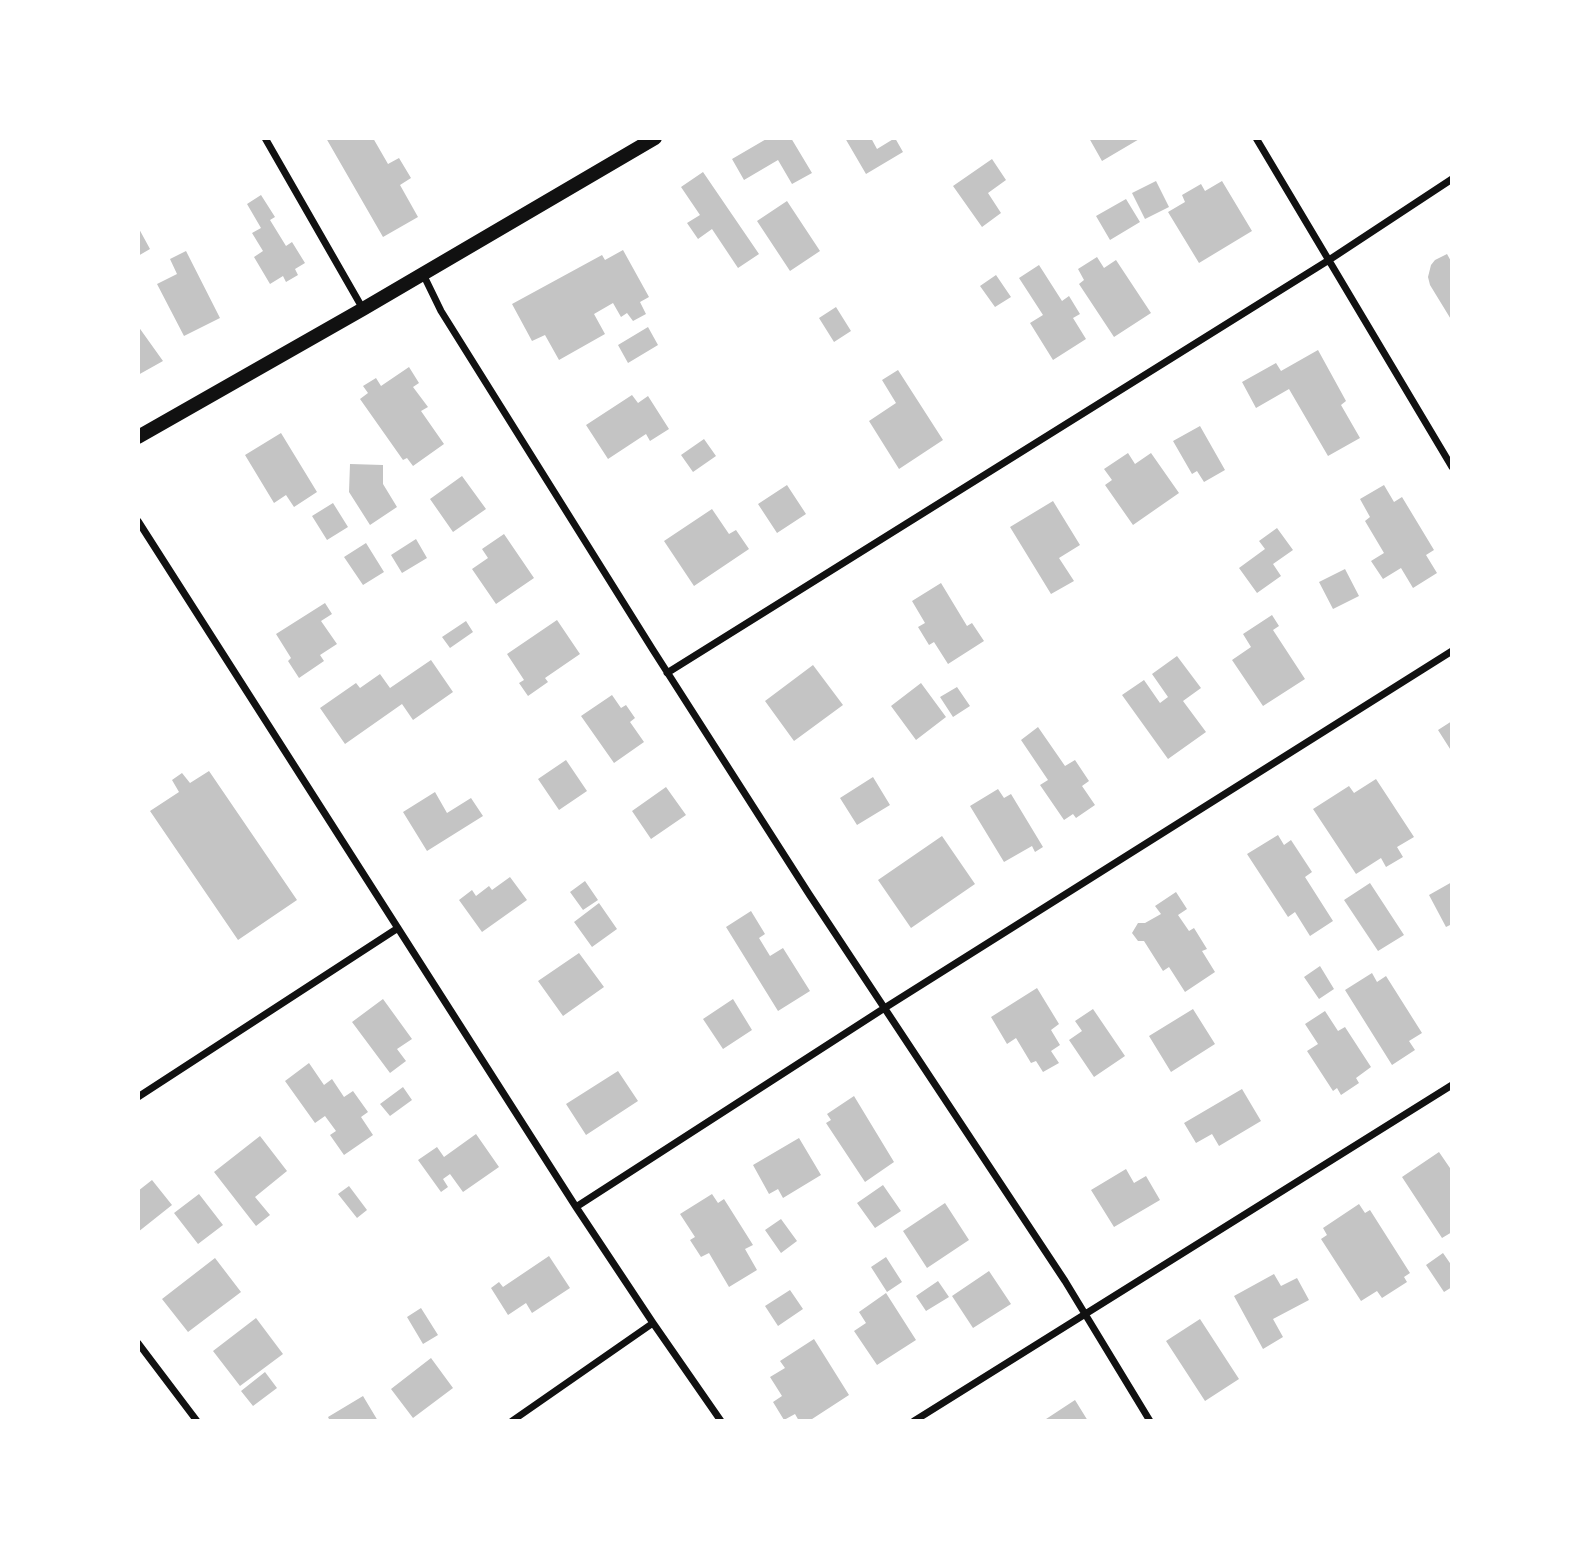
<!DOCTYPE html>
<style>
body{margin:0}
#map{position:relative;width:1590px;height:1559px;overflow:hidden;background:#fff;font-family:Lato,sans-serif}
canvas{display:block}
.frame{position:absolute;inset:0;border:140px solid #fff;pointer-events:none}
</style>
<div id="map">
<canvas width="1590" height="1559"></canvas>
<div class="frame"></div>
</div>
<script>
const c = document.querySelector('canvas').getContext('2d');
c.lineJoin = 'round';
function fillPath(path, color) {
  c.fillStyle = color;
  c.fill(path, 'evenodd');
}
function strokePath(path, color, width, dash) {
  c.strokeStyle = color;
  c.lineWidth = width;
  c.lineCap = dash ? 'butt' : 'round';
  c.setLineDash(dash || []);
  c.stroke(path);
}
const building = new Path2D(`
 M326,138h47l15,26 11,-6 12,20 -11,7 18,32 -35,20z
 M768,138h23l21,35 -20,11 -14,-24 -34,20 -12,-21z
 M845,138h26l6,11 18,-11 8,14 -37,22z
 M1089,138h52l-39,23z
 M992,159l14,21 -18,13 13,20 -19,14 -29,-41z
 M703,172l56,82 -21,14 -26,-39 -14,10 -11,-16 13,-8 -19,-28z
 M1156,181l13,26 -24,12 -13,-26z
 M1222,181l30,50 -53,32 -31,-51 17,-10 -3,-7 19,-11 4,7z
 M261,195l14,22 -5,3 16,26 6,-4 13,21 -10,6 3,6 -12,7 -3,-6 -13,8 -16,-27 9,-6 -11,-18 9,-5 -14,-24z
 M1126,199l14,23 -30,18 -14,-24z
 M787,201l33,50 -30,20 -33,-50z
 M138,227l12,22 -12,7z
 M623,250l26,47 -9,5 6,12 -13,7 -6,-8 -6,4 -8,-14 -19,11 11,20 -46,26 -14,-25 -13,6 -20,-37 90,-49 3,5z
 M186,251l34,67 -36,18 -27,-52 20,-10 -7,-15z
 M1447,254l5,9v58l-22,-36 -2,-8 3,-12 4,-5z
 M1097,257l7,11 12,-8 35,53 -37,24 -35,-53 5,-4 -6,-11z
 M1039,265l23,36 7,-5 11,18 -7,4 13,21 -33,21 -23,-37 13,-8 -24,-37z
 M996,275l15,22 -16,10 -15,-21z
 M836,307l15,24 -17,11 -15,-24z
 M138,326l25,35 -25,14z
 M648,327l10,18 -30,18 -10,-18z
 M1318,350l28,51 -5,4 19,33 -32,18 -39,-67 -33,19 -14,-26 34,-19 5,8z
 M409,367l10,16 -6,4 15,20 -7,4 23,33 -31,22 -6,-8 -4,2 -43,-61 8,-6 -5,-7 13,-8 5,8z
 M898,370l45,70 -44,29 -30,-48 27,-18 -14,-23z
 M632,395l6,8 10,-7 21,33 -19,12 -4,-7 -38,25 -22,-34z
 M1200,426l25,44 -21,12 -7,-11 -5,3 -19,-33z
 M281,433l36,59 -23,15 -8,-12 -12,8 -29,-48z
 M704,439l12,17 -23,16 -12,-17z
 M1128,453l7,11 16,-11 28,40 -46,32 -28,-40 7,-5 -8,-11z
 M350,464l33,1v19l14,23 -27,18 -21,-33z
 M462,476l24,33 -33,23 -23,-33z
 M787,485l19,29 -29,19 -19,-29z
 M1384,485l10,17 8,-5 32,53 -8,5 11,18 -24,15 -12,-20 -18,11 -12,-18 13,-8 -19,-32 5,-4 -10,-18z
 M1053,501l27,44 -21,13 15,23 -23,13 -41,-67z
 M333,503l15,24 -21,13 -15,-24z
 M712,509l17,25 7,-4 13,19 -55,37 -30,-45z
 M1277,528l16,22 -20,14 8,12 -24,17 -18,-25 26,-19 -6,-8z
 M504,534l30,44 -38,26 -24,-35 16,-11 -6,-9z
 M416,539l11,19 -25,15 -11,-18z
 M366,543l18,29 -21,13 -19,-28z
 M1345,569l14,27 -26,13 -14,-27z
 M941,583l26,43 5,-3 12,18 -36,23 -14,-22 -5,3 -11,-18 7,-4 -13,-22z
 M325,603l7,11 -11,7 16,23 -17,11 4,6 -25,17 -11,-17 3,-3 -15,-24z
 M1272,615l7,11 -6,4 32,49 -42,27 -31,-46 19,-13 -8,-13z
 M557,620l23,34 -35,24 3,4 -20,14 -9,-13 5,-3 -17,-26z
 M466,621l7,11 -23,16 -8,-11z
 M1177,656l24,32 -18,13 23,31 -38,27 -46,-64 22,-15 16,23 8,-6 -16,-23z
 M431,660l22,32 -40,28 -11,-16 -57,40 -25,-36 36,-25 4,5 20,-14 10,14z
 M813,665l30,40 -49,36 -29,-40z
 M921,683l25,34 -30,23 -25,-34z
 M957,687l13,19 -17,11 -13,-20z
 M612,695l9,13 5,-3 9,13 -5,4 14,20 -30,21 -33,-47z
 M1452,721v31l-14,-22z
 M1038,727l27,39 10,-6 14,21 -7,5 13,19 -19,13 -3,-4 -9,6 -24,-35 8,-5 -27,-40z
 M566,760l21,31 -28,19 -21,-31z
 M209,771l88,129 -59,40 -88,-129 29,-19 -7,-12 10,-7 8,10z
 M873,777l17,28 -33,20 -17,-27z
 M1376,779l38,58 -17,10 6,10 -17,10 -5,-9 -25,16 -43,-65 36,-23 5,7z
 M666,787l20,28 -35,24 -19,-28z
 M998,789l6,9 7,-4 32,53 -8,5 -3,-6 -28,16 -34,-56z
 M435,792l12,21 24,-15 12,18 -56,35 -24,-39z
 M1278,835l6,10 7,-5 21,32 -7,5 28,44 -23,15 -15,-24 -7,5 -41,-63z
 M942,836l33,48 -64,44 -33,-48z
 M510,877l17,23 -45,32 -23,-32 13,-10 4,6 13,-10 3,4z
 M585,881l13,19 -15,10 -13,-18z
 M1452,882v42l-6,3 -17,-32z
 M1370,883l34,52 -26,16 -34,-51z
 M1176,892l11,17 -9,6 11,16 5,-3 13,21 -5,2 13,21 -30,20 -16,-25 -6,4 -19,-30h-6l-6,-8 6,-10h7l16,-9 -6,-8z
 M599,903l18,26 -25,18 -18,-25z
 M751,911l14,23 -6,4 11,18 13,-8 27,43 -32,20 -52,-84z
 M579,953l25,34 -41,29 -25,-35z
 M1320,966l14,23 -15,10 -15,-22z
 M1372,973l5,9 9,-6 36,57 -13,8 6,9 -23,15 -47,-75z
 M1037,988l22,36 -8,6 9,15 -9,6 8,12 -16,9 -7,-11 -5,2 -15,-25 -9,6 -16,-27z
 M383,999l29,40 -15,10 9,12 -16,12 -38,-51z
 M733,999l19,31 -29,19 -20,-30z
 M1093,1009l32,47 -31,21 -25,-37 13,-9 -7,-10z
 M1193,1009l22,35 -44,28 -22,-36z
 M1325,1011l13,20 7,-4 26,40 -15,11 3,5 -18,12 -4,-7 -4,3 -26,-40 11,-7 -13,-20z
 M309,1063l15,22 8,-6 12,18 9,-6 15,21 -7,5 12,18 -29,20 -14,-20 6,-4 -11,-15 -10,7 -30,-42z
 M618,1071l20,30 -52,34 -20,-31z
 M403,1087l9,13 -22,16 -10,-12z
 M1242,1089l19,32 -42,25 -7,-12 -16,9 -12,-20z
 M854,1096l40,66 -29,20 -39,-59 5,-3 -4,-6z
 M476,1134l23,33 -36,25 -13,-18 -7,5 5,8 -7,5 -23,-32 19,-13 7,10z
 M260,1136l27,35 -32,26 15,18 -14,11 -42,-54z
 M799,1138l22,37 -38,23 -5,-9 -9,5 -16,-29z
 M1439,1152l13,19v61l-10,6 -40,-61z
 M1126,1169l8,14 12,-7 14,24 -46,27 -23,-37z
 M152,1180l20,25 -34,27v-41z
 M883,1185l18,26 -26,17 -18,-25z
 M349,1186l18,24 -10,8 -19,-24z
 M199,1194l24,31 -25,19 -24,-31z
 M712,1194l6,9 6,-4 29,46 -8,4 12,21 -28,17 -20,-34 -8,4 -11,-17 5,-3 -15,-23z
 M945,1203l24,37 -42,28 -24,-37z
 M1359,1204l6,9 5,-3 40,63 -6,4 3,5 -25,16 -5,-7 -16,10 -40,-62 6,-4 -4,-7z
 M781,1219l16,22 -16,12 -16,-23z
 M1443,1253l9,13v21l-8,5 -18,-27z
 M549,1256l21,32 -38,25 -6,-10 -18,12 -17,-27 8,-6 4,5z
 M886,1257l16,25 -15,10 -16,-25z
 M215,1258l26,34 -53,40 -26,-33z
 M989,1271l22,33 -38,24 -21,-32z
 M1274,1274l7,12 16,-8 12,22 -36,19 10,18 -20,12 -29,-53z
 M938,1281l11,16 -23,14 -10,-15z
 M790,1290l13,19 -25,17 -13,-20z
 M886,1293l30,47 -39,25 -23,-34 12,-8 -7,-11z
 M421,1308l17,27 -15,9 -16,-27z
 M256,1318l27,36 -43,32 -27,-35z
 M1200,1319l39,60 -34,22 -39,-60z
 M814,1339l35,56 -40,26h-10l-4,-7 -11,6 -11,-18 9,-6 -12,-19 15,-9 -5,-7z
 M431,1358l22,30 -40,30 -22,-29z
 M265,1372l12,16 -24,18 -12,-15z
 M363,1396l15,25h-48l-2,-4z
 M1075,1400l13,21h-45z`);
const minor = new Path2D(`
 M265,138l98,171
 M1256,138l196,329
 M423,274l18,37 212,339 156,244 256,387 85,140
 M138,521l438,686 77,116 68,98
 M667,673l662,-413 123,-81
 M138,1097l260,-169
 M576,1207l307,-198 569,-358
 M138,1343l59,78
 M512,1421l141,-98
 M914,1421l538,-336`);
const secondary = new Path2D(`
 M138,437l225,-128 292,-171`);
fillPath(building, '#c4c4c4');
strokePath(minor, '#111', 7);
strokePath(secondary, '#111', 14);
</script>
